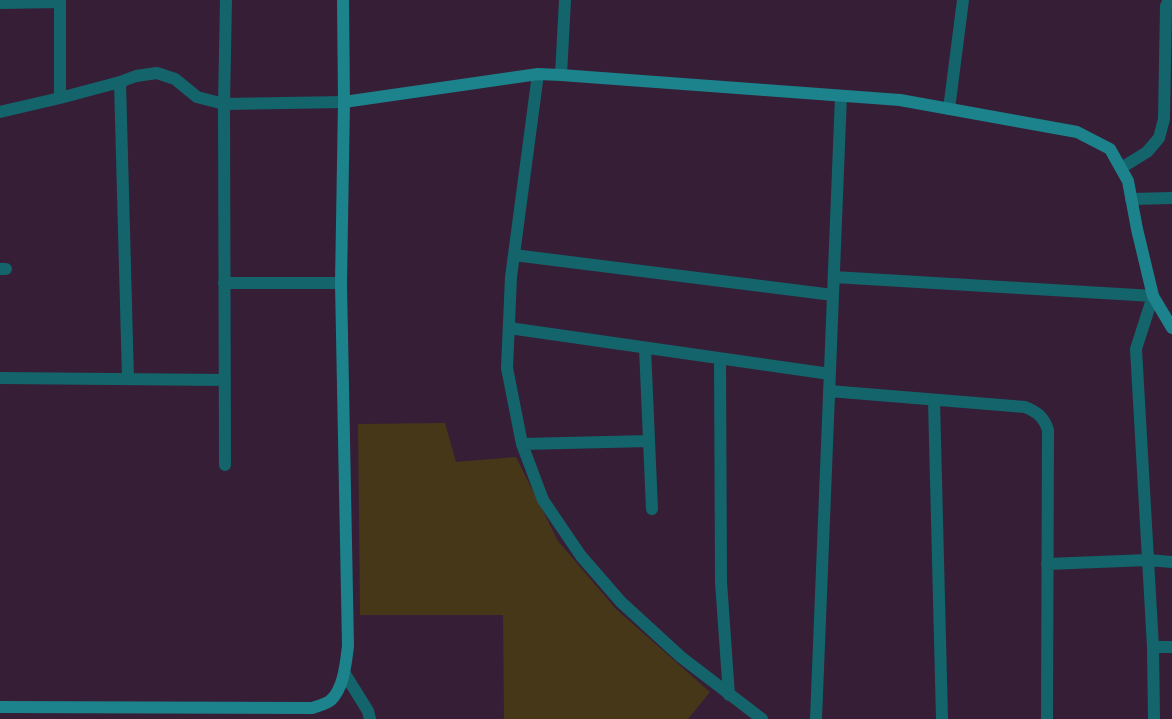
<!DOCTYPE html>
<style>
body{margin:0}
canvas{display:block;background:#351e36}
</style>
<canvas width="1172" height="719"></canvas>
<script>
const c = document.querySelector('canvas').getContext('2d');
c.lineJoin = 'round';
function fillPath(path, color) {
  c.fillStyle = color;
  c.fill(path, 'evenodd');
}
function strokePath(path, color, width, dash) {
  c.strokeStyle = color;
  c.lineWidth = width;
  c.lineCap = dash ? 'butt' : 'round';
  c.setLineDash(dash || []);
  c.stroke(path);
}
const green = new Path2D(`
 M445,423l11,39 60,-5 42,84 58,68 94,83 -22,27h-184l-1,-104h-143l-2,-191z`);
const street = new Path2D(`
 M60,0v98
 M0,3l60,-1
 M538,74l-27,203 -4,91 15,76 21,56 38,56 40,46 60,55 81,62
 M561,75l4,-75
 M120,82l8,297
 M949,109l14,-109
 M0,112l60,-14 60,-16 16,-6 21,-3 18,6 22,18 27,7 120,-2
 M1121,168l26,-16 12,-14 5,-19 2,-113 3,-6
 M1131,199l41,-1
 M514,255l319,40
 M0,269h6
 M834,277l319,19 -17,53 17,298
 M224,283h117
 M509,328l321,46
 M645,348l7,161
 M720,359l1,223 8,113
 M0,378l225,2
 M829,391l196,16c12,5 19,10 23,23l-1,289
 M934,400l8,319
 M522,444l127,-3
 M225,465l-1,-361 2,-104
 M1047,564l101,-4 24,2
 M345,674l23,37 2,8
 M816,719l25,-623
 M1154,719l-1,-72h19`);
const secondary = new Path2D(`
 M344,102l194,-28 23,1 339,25 177,32 33,17 18,32 9,48 16,67 19,32
 M0,707l312,1c6,-2 15,-4 19,-8 13,-12 15,-38 17,-54l-7,-363 3,-181 -1,-102`);
fillPath(green, '#453718');
strokePath(street, '#14646b', 12);
strokePath(secondary, '#1c828b', 12);
</script>
